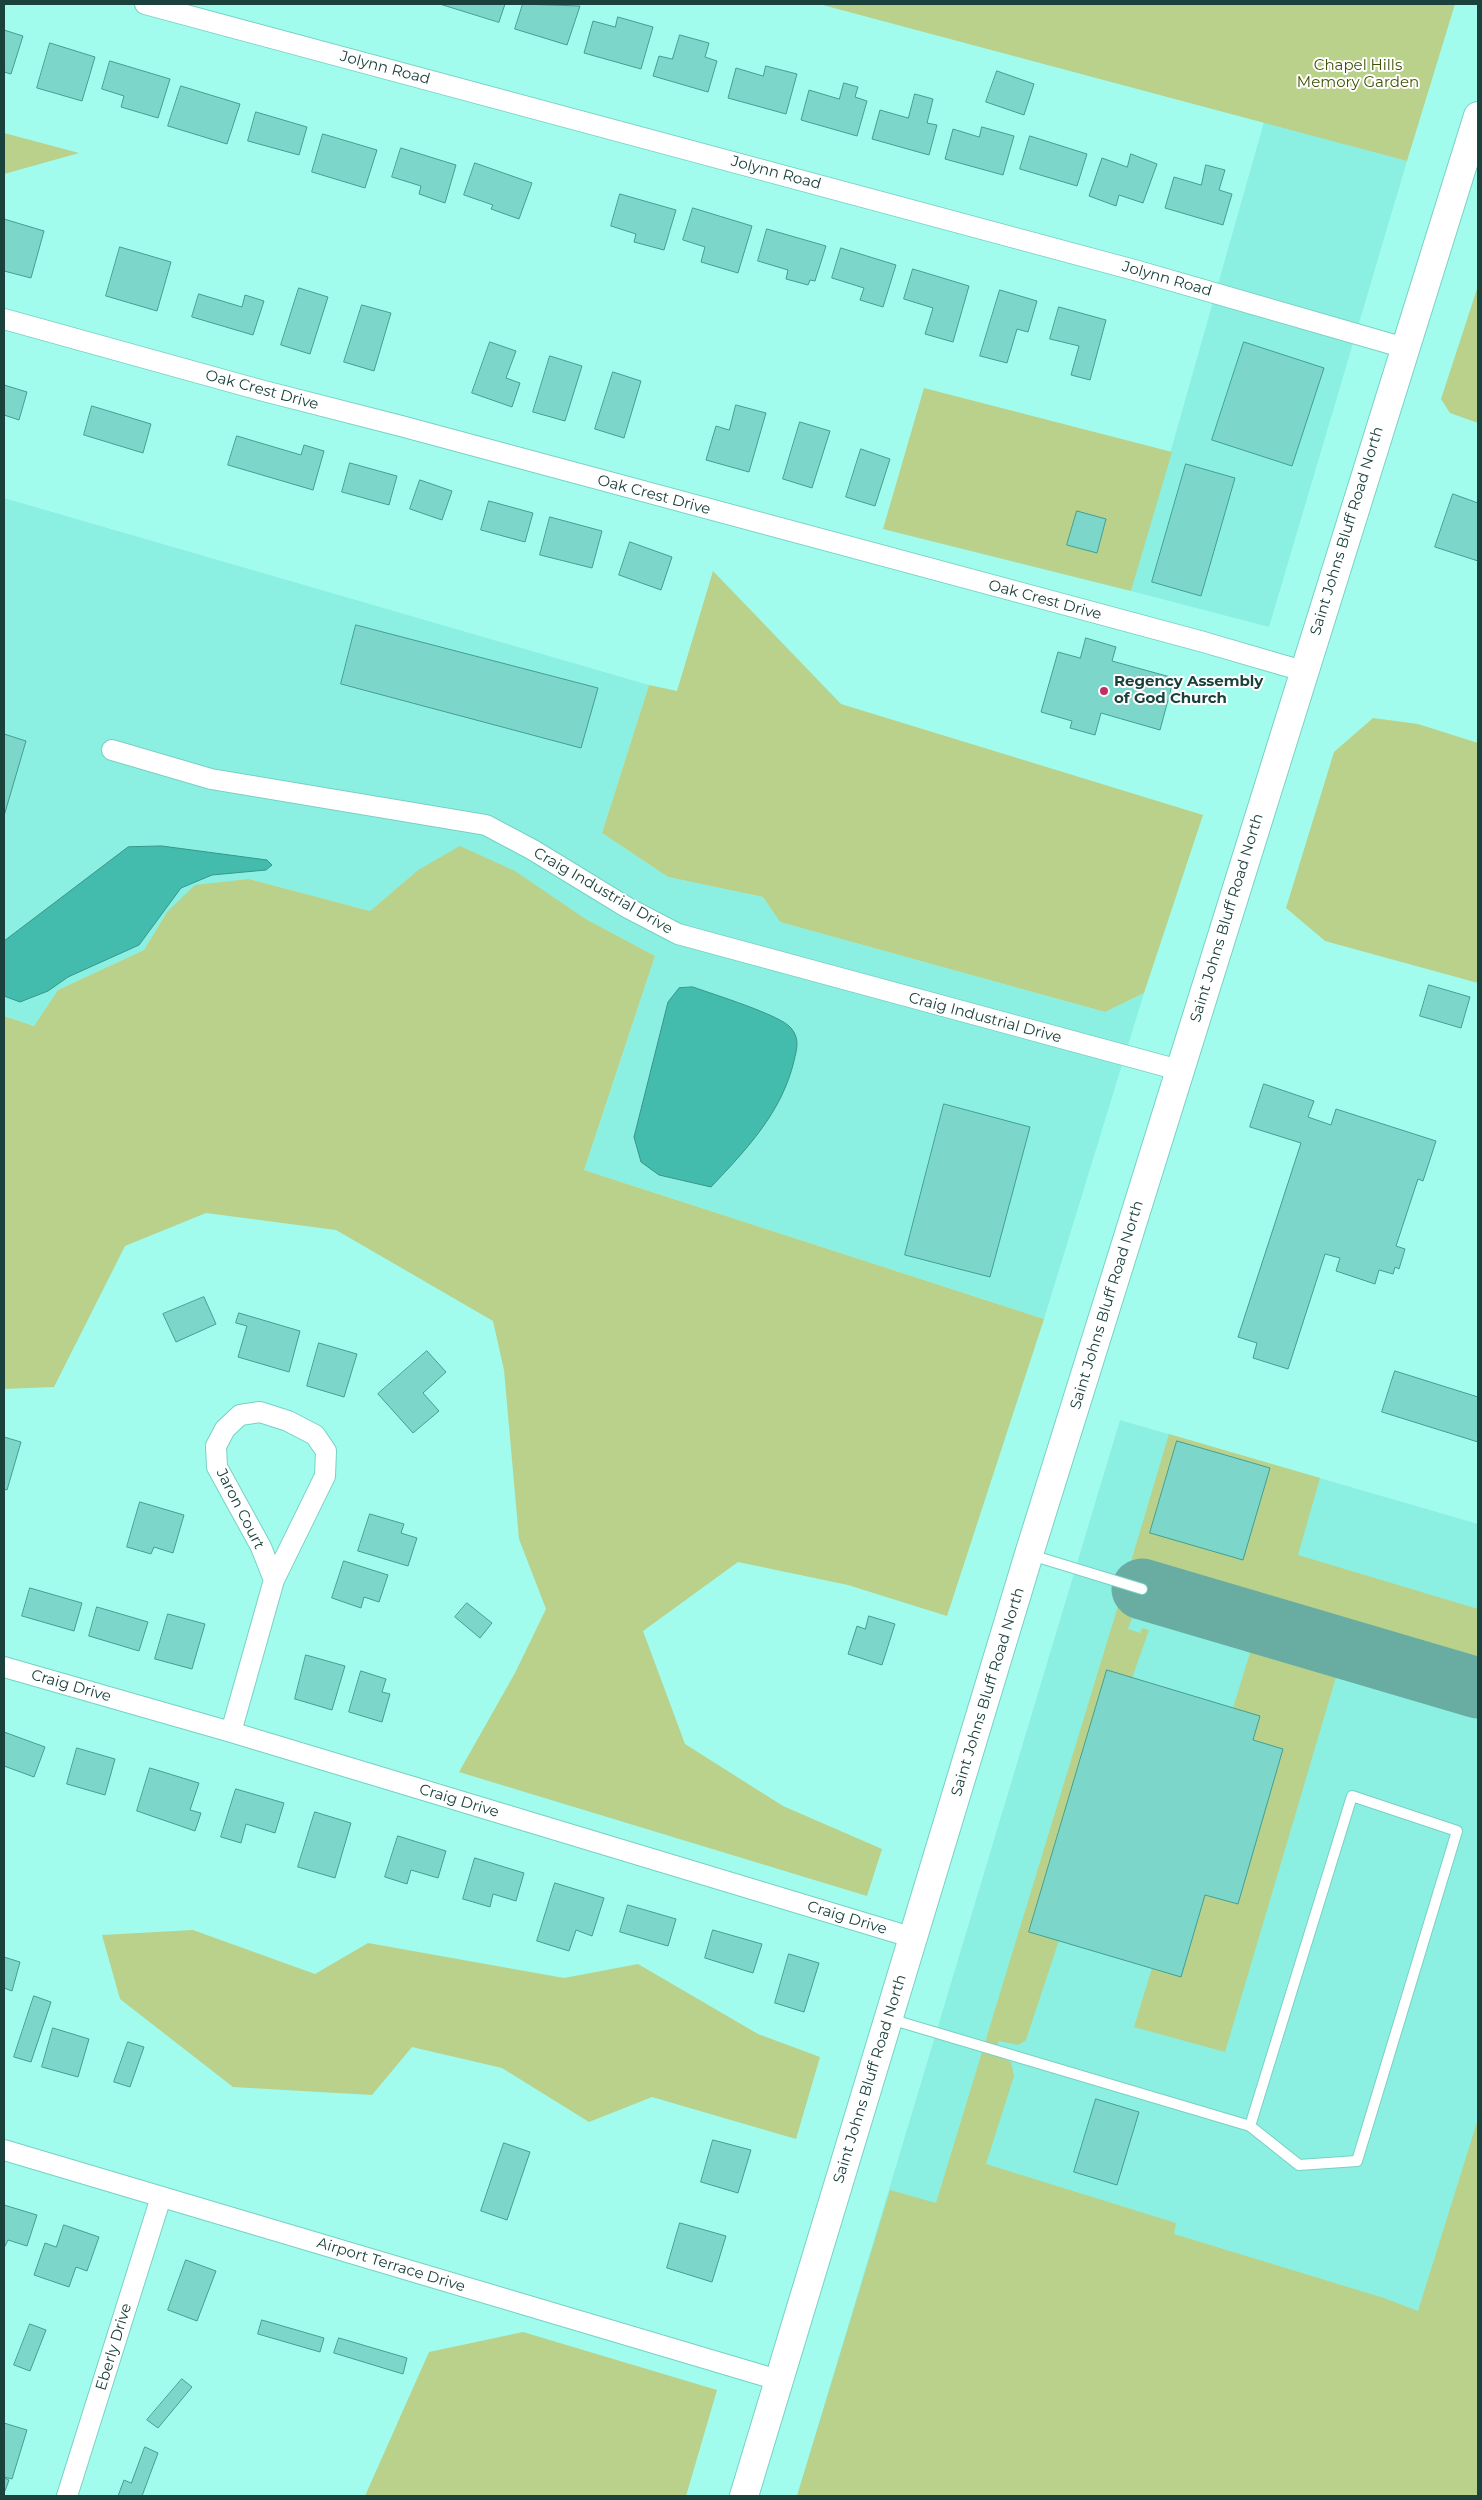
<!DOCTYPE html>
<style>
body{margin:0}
#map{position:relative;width:1482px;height:2500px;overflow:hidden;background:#a1fcee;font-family:Montserrat,sans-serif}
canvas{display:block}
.frame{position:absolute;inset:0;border:5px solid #1b413c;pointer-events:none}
</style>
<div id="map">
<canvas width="1482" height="2500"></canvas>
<div class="frame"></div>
</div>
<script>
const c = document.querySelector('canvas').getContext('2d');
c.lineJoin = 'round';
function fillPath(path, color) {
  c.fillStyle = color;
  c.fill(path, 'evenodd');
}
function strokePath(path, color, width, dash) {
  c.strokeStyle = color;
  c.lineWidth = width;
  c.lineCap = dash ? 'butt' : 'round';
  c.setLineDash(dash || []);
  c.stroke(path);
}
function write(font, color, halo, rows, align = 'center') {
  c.font = font + ' Montserrat,sans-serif';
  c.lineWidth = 4;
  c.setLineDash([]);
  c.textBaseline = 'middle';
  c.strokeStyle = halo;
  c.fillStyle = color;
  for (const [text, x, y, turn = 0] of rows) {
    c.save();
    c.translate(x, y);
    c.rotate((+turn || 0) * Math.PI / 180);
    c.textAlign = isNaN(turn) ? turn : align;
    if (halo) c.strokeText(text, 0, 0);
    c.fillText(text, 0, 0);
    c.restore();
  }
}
const built = new Path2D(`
 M1264,122l143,39 -138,466 -138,-36z
 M4,498l645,187 -47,148 66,44 95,20 17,25 325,90 39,-19 -100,326 -460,-149 71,-214 -71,-38 -166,-48 -48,41 -121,-32 -82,33 -23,38 -86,40 -24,36 -30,-10z
 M1120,1420l358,104v972h-681z`);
const green = new Path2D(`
 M819,4h636l-48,157z
 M4,133l75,20 -75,21z
 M1478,286v137l-28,-10 -9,-14z
 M924,388l248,64 -41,139 -248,-62z
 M713,571l128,133 362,111 -59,178 -39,19 -325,-90 -17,-25 -95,-20 -66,-44 47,-148 28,6z
 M1373,718l45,6 60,19v240l-153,-42 -39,-33 48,-156z
 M460,846l55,25 69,47 71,38 -71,214 460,149 -97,297 -99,-31 -110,-23 -95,69 42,113 98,62 99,43 -15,47 -408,-124 56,-99 31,-64 -27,-70 -15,-169 -11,-49 -157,-91 -130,-17 -81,33 -71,141 -50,2v-373l30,10 24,-36 86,-40 23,-38 28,-27 54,-6 121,32 48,-41z
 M1169,1434l151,44 -22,77 180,54v60l-316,-93 -8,5 -27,-6zM1177,1441l93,27 -120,64z
 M1122,1593l18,5 5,13 -2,4 -9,-2 -6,16 12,4 2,-5 7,2 -17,48 -25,-7 -78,260 30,9 -33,100 -8,5 -19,-4 -5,14 17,7 3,14 -28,88 190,59 -2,11 210,64 34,13 60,-192v377h-681l93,-306 46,13z
 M1253,1643l86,24 -114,385 -91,-25 18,-59 53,-73 33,9 45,-155 -30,-9 -20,-32z
 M193,1930l122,44 53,-31 196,35 74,-14 120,70 62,23 -24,82 -144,-42 -63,25 -87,-54 -90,-21 -40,48 -139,-8 -113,-88 -18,-64z
 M523,2332l194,58 -31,106h-321l64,-144z`);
const water = new Path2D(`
 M162,846l105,14 5,5 -6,5 -54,5 -31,13 -42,57 -71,32 -20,14 -28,11 -16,-6v-55l124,-94z
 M693,987c19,7 88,28 98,41 9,11 6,20 3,33 -12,51 -47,88 -83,126l-52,-12 -18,-13 -7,-25 34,-135 11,-14z`);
const taxiway = new Path2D(`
 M1142,1589l336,99`);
const building = new Path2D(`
 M440,4h65l-6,18z
 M523,4l57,2 -13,39 -52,-16z
 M618,17l35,10 -12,42 -57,-16 9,-32 22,6z
 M4,30l19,6 -12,38 -7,-2z
 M680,35l29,8 -4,14 12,4 -9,31 -55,-16 6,-20 13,3z
 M50,43l45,14 -13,44 -45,-13z
 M110,61l60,18 -12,39 -37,-11 3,-11 -22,-7z
 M766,66l31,8 -11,40 -58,-16 8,-30 27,8z
 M997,71l37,13 -10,31 -38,-13z
 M844,83l14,4 -3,10 12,4 -10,35 -56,-16 8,-30 30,9z
 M181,86l59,18 -13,40 -59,-18z
 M915,94l18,5 -6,24 10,2 -8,30 -57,-16 8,-29 28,8z
 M256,112l51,15 -8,28 -51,-14z
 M982,127l32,9 -11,39 -58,-16 8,-30 26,8z
 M323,134l54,16 -12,38 -53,-16z
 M1030,136l57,18 -10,32 -57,-17z
 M401,148l55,17 -11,38 -26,-9 2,-8 -29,-9z
 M1131,154l26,10 -14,39 -24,-8 -3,11 -27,-10 13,-38 25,9z
 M475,163l57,20 -13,36 -28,-10 2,-4 -29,-10z
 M1206,165l19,5 -6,20 13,4 -9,31 -58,-17 9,-31 27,8z
 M620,194l56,16 -12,40 -30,-8 2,-8 -25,-8z
 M693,208l59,18 -14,47 -37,-11 4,-15 -22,-7z
 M4,219l40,12 -13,47 -27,-7z
 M767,229l59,17 -11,35 -5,-1 -2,5 -22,-6 2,-9 -30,-9z
 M120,247l51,15 -14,49 -51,-15z
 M841,248l55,17 -13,42 -23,-7 4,-12 -32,-10z
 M913,269l56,17 -16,56 -28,-8 8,-26 -29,-9z
 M299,288l29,9 -18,57 -29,-9z
 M1000,290l37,11 -9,31 -11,-3 -10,34 -27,-7z
 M199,294l43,13 3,-12 19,6 -11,34 -61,-18z
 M362,305l29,8 -17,58 -30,-9z
 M1059,307l47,13 -16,60 -19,-5 8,-29 -29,-7z
 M490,342l26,9 -10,27 14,5 -8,24 -40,-14z
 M1244,342l80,26 -32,98 -80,-26z
 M550,356l32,10 -17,55 -32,-9z
 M613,372l28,9 -17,57 -29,-9z
 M4,385l23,7 -8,28 -15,-5z
 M736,405l30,8 -17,59 -43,-12 10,-34 13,4z
 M92,406l59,18 -8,29 -59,-18z
 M800,422l30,9 -18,57 -29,-9z
 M237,436l64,19 3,-10 20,6 -11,39 -85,-25z
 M861,449l29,10 -15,47 -29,-9z
 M350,463l47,13 -8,29 -47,-13z
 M1186,464l49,14 -34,118 -49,-14z
 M420,480l32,11 -10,29 -32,-11z
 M1453,494l25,9v58l-43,-14z
 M489,501l44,12 -8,29 -44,-12z
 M1077,511l29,8 -9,34 -30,-8z
 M550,517l52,14 -10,37 -52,-13z
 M630,542l42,15 -11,33 -42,-15z
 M356,625l242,63 -17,60 -240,-64z
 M1086,638l30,9 -4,14 62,17 -14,52 -59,-17 -6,22 -25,-7 2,-7 -31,-9 17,-60 22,6z
 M4,734l22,7 -22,75z
 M1429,985l41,12 -9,31 -41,-12z
 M1264,1084l50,17 -6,16 23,8 5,-16 100,32 -13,40 -5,-2 -22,67 9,3 -6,20 -4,-2 -2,7 -14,-4 -4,14 -39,-13 4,-13 -15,-4 -37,115 -35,-11 4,-15 -19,-6 63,-194 -51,-16z
 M944,1104l86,23 -40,150 -85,-22z
 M204,1297l12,27 -40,18 -13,-28z
 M239,1313l61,18 -11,41 -51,-15 9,-31 -11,-3z
 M319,1343l38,11 -13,43 -37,-11z
 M427,1351l19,21 -23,21 16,18 -26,22 -35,-39z
 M1395,1371l83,26v45l-96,-30z
 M4,1437l17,5 -14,48 -3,-1z
 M1177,1441l93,27 -27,92 -93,-27z
 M140,1502l44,13 -11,38 -19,-6 -3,7 -24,-7z
 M370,1514l34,10 -3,9 16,5 -9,28 -50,-15z
 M344,1561l44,14 -9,27 -15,-5 -3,11 -29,-10z
 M30,1588l52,15 -8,28 -52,-15z
 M467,1603l25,20 -12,15 -25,-21z
 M97,1607l51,15 -9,29 -50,-15z
 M168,1614l37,10 -13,45 -37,-10z
 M869,1616l26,8 -13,41 -34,-11 9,-28 8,3z
 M306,1655l39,11 -13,44 -37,-11z
 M1107,1670l153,46 -7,24 30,9 -45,155 -33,-9 -24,82 -152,-45z
 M361,1671l25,8 -4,13 8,2 -8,28 -33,-10z
 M4,1732l41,15 -11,30 -30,-11z
 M77,1748l38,11 -10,36 -38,-11z
 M150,1768l49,15 -9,27 11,3 -6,18 -58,-20z
 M236,1789l48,14 -9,30 -29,-9 -5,19 -20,-6z
 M315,1812l36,11 -16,55 -37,-11z
 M398,1836l48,15 -8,27 -27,-8 -4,14 -22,-7z
 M475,1858l49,15 -8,28 -23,-7 -3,13 -27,-8z
 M555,1883l49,15 -12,38 -16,-6 -7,21 -32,-10z
 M628,1905l48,14 -8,27 -48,-14z
 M713,1930l49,14 -9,29 -48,-15z
 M789,1954l30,9 -15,49 -29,-9z
 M4,1957l16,5 -8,29 -8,-3z
 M34,1996l17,6 -20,60 -17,-5z
 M53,2028l36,11 -11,38 -36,-10z
 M128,2042l16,5 -14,40 -16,-5z
 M1096,2099l43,13 -22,73 -43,-13z
 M713,2140l38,10 -13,43 -37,-11z
 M504,2143l26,9 -23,68 -26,-9z
 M4,2205l33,10 -10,31 -19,-6 -4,8z
 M680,2223l46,13 -14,46 -45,-14z
 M64,2225l35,12 -12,34 -11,-4 -7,20 -35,-12 11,-32 11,4z
 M186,2260l30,11 -19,50 -29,-11z
 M262,2320l62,18 -4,14 -62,-18z
 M30,2324l16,6 -16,41 -16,-6z
 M339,2338l68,20 -4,16 -69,-21z
 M182,2379l10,8 -34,41 -11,-8z
 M4,2423l23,7 -15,49 -8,-2z
 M145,2447l13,6 -16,43h-24l6,-16 7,3z
 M4,2478l5,2 -4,11 -1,-1z`);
const lane = new Path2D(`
 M1031,1555l111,34
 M890,2019l360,107 49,39 58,-4 100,-330 -105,-35 -102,330`);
const street = new Path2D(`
 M145,4l993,267 267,77
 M4,319l256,71 141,36 799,215 103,30
 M112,750l99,29 275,46 47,25 95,58 50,26 501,136
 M4,1667l227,65 683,206
 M231,1732l43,-152 51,-104 1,-25 -11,-16 -27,-14 -28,-9 -20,3 -15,14 -9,17 1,21 44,80 13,33
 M4,2150l774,230
 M67,2496l94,-299`);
const secondary = new Path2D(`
 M744,2496l285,-942 449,-1438`);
const markers = [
 [1104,691,5,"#be3164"]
];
const parkNames = [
 ["Chapel Hills",1358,66],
 ["Memory Garden",1358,83]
];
const streetNames = [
 ["Jolynn Road",385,68,15],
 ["Jolynn Road",776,173,15],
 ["Jolynn Road",1167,279,16],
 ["Oak Crest Drive",262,390,15],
 ["Oak Crest Drive",654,495,15],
 ["Saint Johns Bluff Road North",1347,531,-73],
 ["Oak Crest Drive",1045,600,15],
 ["Craig Industrial Drive",603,891,30],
 ["Saint Johns Bluff Road North",1227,918,-73],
 ["Craig Industrial Drive",985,1018,15],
 ["Saint Johns Bluff Road North",1107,1305,-73],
 ["Jaron Court",240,1509,63],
 ["Craig Drive",71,1686,16],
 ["Saint Johns Bluff Road North",988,1692,-73],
 ["Craig Drive",459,1801,17],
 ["Craig Drive",847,1918,17],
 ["Saint Johns Bluff Road North",870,2079,-73],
 ["Airport Terrace Drive",391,2265,17],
 ["Eberly Drive",114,2347,-73]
];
const poiNames = [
 ["Regency Assembly",1114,682],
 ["of God Church",1114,699]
];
fillPath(built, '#8bf0e2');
fillPath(green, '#b9d18a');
fillPath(water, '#43bcad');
strokePath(water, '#37978b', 1);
strokePath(taxiway, '#68aca2', 61);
fillPath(building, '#7cd6c9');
strokePath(building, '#439f93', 1);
strokePath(lane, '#77d1c4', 12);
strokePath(street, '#77d1c4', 22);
strokePath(secondary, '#77d1c4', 30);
strokePath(lane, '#fff', 10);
strokePath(street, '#fff', 20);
strokePath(secondary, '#fff', 28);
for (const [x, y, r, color] of markers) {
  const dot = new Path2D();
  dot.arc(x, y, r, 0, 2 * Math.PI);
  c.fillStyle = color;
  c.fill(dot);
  strokePath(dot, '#fff', 2);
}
write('15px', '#3f5203', '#fff', parkNames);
write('15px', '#1b413c', '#fff', streetNames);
write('bold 15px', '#1b413c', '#fff', poiNames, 'left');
</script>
